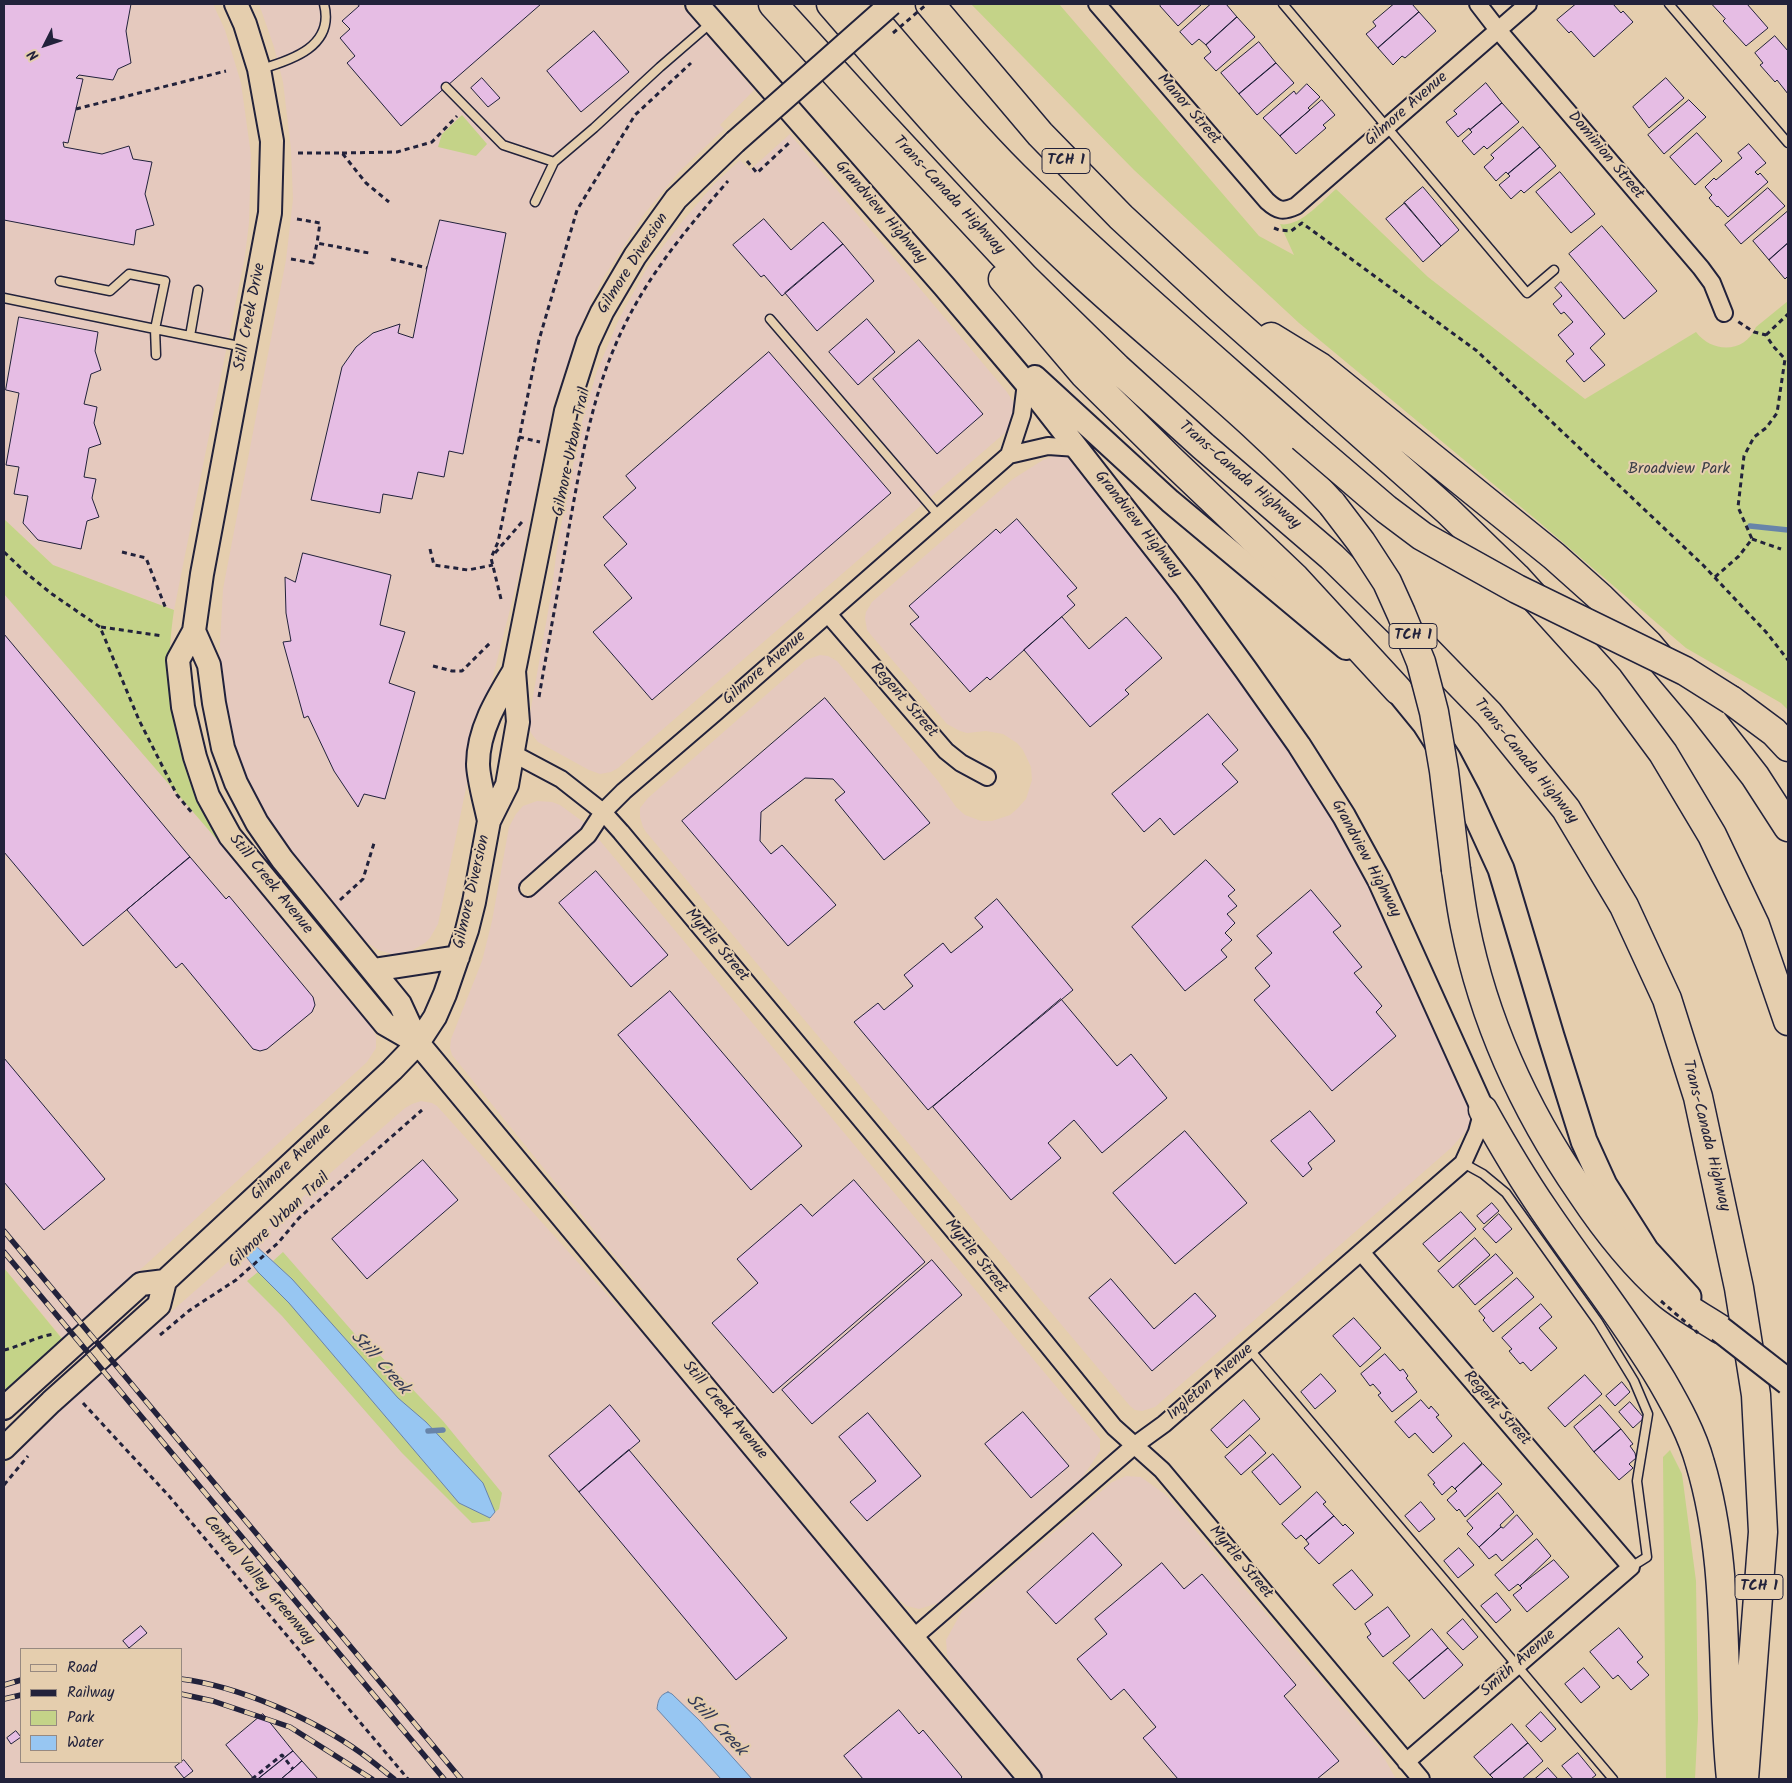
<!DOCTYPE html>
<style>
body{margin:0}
#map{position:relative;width:1792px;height:1783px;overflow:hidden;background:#e5ceae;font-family:Kalam,sans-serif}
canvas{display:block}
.frame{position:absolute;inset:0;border:5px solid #22223b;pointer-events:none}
.legend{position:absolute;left:20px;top:1648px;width:162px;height:115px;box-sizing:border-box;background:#e5ceae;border:1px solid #978980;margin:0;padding:6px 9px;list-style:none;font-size:15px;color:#22223b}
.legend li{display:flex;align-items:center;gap:10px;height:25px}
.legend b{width:25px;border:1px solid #978980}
.north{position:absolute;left:20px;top:20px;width:50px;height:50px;-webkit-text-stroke:4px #e5ceae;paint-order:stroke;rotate:229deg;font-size:14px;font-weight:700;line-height:20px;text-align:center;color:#22223b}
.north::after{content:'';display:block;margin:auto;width:18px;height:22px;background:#22223b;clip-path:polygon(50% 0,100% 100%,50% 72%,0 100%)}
</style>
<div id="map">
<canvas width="1792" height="1783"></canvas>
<div class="frame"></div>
<ul class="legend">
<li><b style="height:6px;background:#e5ceae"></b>Road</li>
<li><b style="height:6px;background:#22223b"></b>Railway</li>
<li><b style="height:14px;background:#c4d388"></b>Park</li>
<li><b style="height:14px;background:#97c6f2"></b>Water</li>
</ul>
<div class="north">N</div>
</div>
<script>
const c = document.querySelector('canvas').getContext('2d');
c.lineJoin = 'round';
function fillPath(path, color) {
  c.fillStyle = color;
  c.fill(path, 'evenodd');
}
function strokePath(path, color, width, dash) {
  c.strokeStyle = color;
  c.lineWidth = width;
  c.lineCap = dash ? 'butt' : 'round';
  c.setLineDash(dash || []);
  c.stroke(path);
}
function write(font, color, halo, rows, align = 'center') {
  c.font = font + ' Kalam,sans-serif';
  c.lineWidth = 4;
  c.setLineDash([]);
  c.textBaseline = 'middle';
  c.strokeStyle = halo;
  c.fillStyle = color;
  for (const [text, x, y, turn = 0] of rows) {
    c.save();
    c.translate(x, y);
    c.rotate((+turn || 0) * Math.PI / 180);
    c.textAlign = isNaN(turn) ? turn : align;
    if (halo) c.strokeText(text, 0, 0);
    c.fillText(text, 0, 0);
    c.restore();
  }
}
const built = new Path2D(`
 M4,4h209l12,26 16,53 10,72 -2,68 -4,33 -71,354 -121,-45 -49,-46z
 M259,4h421l74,86 -34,35 4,4 -45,43 -34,41 -43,67 -22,47 -27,79 -35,172 -46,181 -34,165 -8,14 -5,5 -12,7 -11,4h-10l-14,-4 -12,-8 -78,-91 -27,-41 -11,-19 -18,-51 -8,-32 -5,-46 4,-73 63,-329 7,-61 -2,-50 -8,-67 -9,-35z
 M790,134l217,258 7,11 1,8 -2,7 -6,13 -389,337 -7,4 -11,2 -11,-4 -51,-28 -7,-9 -2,-6v-8l22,-124 7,-54 23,-116 16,-54 23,-54 28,-51 33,-43 34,-40 25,-23 10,10z
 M1056,455l10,2 10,5 5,6 139,182 96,137 49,87 103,226 5,18 -7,13 -14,16 -297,260 -13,4 -7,-1 -5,-4 -484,-574 -3,-5 -3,-10v-9l8,-10 158,-138 14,-5 8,1 9,5 101,120 18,26 9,8 16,6h11l18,-6 7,-6 9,-10 6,-19 -1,-13 -8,-17 -6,-7 -14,-9 -17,-3 -19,2 -7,-2 -13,-7 -76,-89 -4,-5 -2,-12 1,-6 6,-10 141,-123 30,-19z
 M4,593l235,272 131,158 6,14v11l-9,14 -273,250 32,39 279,-243 7,-4 9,-3 11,2 5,3 257,285 321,388h-1011v-311l36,-39 56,-51 -92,-110zM21,1649h160v113h-160z
 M537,801l15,1 8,3 26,19 514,615v12l-18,27 -132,118 -12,7 -19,6 -12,-3 -15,-11 -40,-46 -400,-494 -2,-7 1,-9 31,-78 10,-40 17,-94 7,-13 7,-8z
 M1126,1476l15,1 25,18 212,252 18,32h-353l-91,-113 -5,-12 -1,-14 16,-29 150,-129z`);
const green = new Path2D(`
 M971,4h88l200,232 35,19 -14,-31c19,4 42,-23 56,-35l92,88 157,122 111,-67c17,22 49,21 60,-5l32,-26v409l-7,-7 -95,-55 -147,-126 -240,-199 -165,-153z
 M462,115l25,29 -11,12 -38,-9 4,-13z
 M4,519l49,46 121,45c-15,101 6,173 65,255l-235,-271z
 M283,1252l77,88 12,7 71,74 59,72 -3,16 -4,3 -12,-29 -57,-61 -28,-24 -106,-119 -19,-18z
 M4,1268l59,72 -59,53z
 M258,1272l31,31 170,200 31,15v3l-18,2 -70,-70 -120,-137 -35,-35z
 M1670,1450l12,24 14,107 2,138 -3,60h-29l-3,-322z`);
const water = new Path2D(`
 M255,1245l37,34 106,119 28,24 57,61 12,29 -5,6 -31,-15 -170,-200 -31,-31 -14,-18z
 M668,1692l4,2 28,27 52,58h-31l-64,-70c1,-8 2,-14 11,-17z`);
const stream = new Path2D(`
 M1750,526l38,4
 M428,1431l15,-1`);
const building = new Path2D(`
 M4,4h127l-5,27 5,32 -13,6 -5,11 -34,-5 -3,3 7,1 -15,64 -5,-1 1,5 38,7 27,-8 4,13 19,3 -7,32 9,31 -18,5 -2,15 -130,-25z
 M357,4h184l-140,122 -54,-63 8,-7 -15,-18 10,-9 -8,-8 17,-15z
 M1162,4h40l-24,22 -18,-20z
 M1211,4h15l11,13 -31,28 -7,-6 -7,6 -12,-13z
 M1394,4h18l7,8 -41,36 -12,-14 10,-8 -3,-4z
 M1576,4h37l8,9 2,-2 10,11 -39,35 -23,-26 -2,2 -12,-13z
 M1712,4h35l21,24 -22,18 -23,-25 2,-2z
 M1419,12l17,19 -31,27 -3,-2 -9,9 -15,-17z
 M1237,17l18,20 -39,34 -12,-13 7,-6 -5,-7z
 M594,31l35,41 -48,40 -34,-41z
 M1775,36l13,15v43l-11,-14 -2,2 -15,-17 3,-2 -8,-10z
 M1259,42l17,21 -37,31 -18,-21z
 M1276,63l18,20 -37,32 -18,-21z
 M482,78l18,20 -12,9 -17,-19z
 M1666,78l18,20 -35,30 -16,-21z
 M1486,83l16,20 -32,27 -1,-2 -11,9 -12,-15 11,-8 -3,-3z
 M1307,84l13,13 -12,11 2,2 -30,26 -17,-18 31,-27 2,3z
 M1322,100l13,15 -12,10 3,3 -30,26 -16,-18z
 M1689,100l17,17 -42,37 -16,-19z
 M1502,103l17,19 -32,27 -3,-3 -10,9 -12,-14 10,-9 -2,-2z
 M1523,127l17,20 -32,27 -2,-2 -10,9 -12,-14 10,-9 -3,-3z
 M1697,133l25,28 -27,24 -25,-28z
 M1749,144l17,19 -11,9 3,3 2,-2 8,9 -40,35 -10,-11 -1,1 -8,-9 3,-3 -7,-8 9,-9 2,2 26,-22 -4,-5z
 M1540,147l16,19 -32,27 -3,-3 -10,9 -12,-14 11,-9 -2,-2z
 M1560,172l35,42 -24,19 -35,-41z
 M1423,187l36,43 -18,16 -37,-43z
 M1768,188l17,18 -44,38 -16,-19z
 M1405,203l36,43 -18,16 -37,-43z
 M1788,211v32l-19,17 -16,-19z
 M764,219l27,31 32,-28 20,22 -61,52 -18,-21 -3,2 -28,-32z
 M440,220l66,13 -43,221 -14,-3 -5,26 -26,-5 -6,27 -29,-5 -3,19 -69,-13 31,-133 14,-20 17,-14 27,-9 -2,9 15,5 14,-70z
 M1602,226l55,65 -33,28 -55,-65z
 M1788,243v33l-3,3 -16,-19z
 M843,244l31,37 -57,50 -32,-38z
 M1561,282l44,52 -15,14 15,17 -21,17 -18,-21 8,-7 -16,-19 15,-13 -9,-10 -3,2 -8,-10 9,-8 -7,-8z
 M19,317l79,15 -3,19 6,19 -10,4 -7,30 13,3 -3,16 7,21 -12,4 -5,29 12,2 -4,19 7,19 -12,4 -6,28 -43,-9 -15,-17 5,-27 -14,-2 5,-27 -13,-2 13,-72 -13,-3z
 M867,319l28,33 -37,33 -29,-33z
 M919,340l64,74 -46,40 -64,-75z
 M769,352l122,141 -239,207 -59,-68 39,-34 -28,-33 23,-21 -24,-27 33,-29 -10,-12z
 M1017,519l60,69 -10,8 8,9 -85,75 -3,-3 -17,15 -60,-68 9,-7 -10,-11 87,-77 4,4z
 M303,553l88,22 -11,50 25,7 -16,51 26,9 -30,107 -21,-5 -6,13 -24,-36 -26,-55 -4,2 -21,-76 8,-1 -5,-28 -1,-36 10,5z
 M1062,617l27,32 37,-32 36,41 -37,32 4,4 -39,33 -66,-77z
 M4,634l186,223 -107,89 -79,-94z
 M825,698l105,125 -46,37 -49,-60 10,-8 -12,-13 -28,-1 -44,34 -1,29 11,13 11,-9 54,60 -48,41 -106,-125z
 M1208,714l30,36 -16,14 16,18 -64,53 -14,-17 -16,14 -32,-38z
 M190,857l36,42 3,-3 84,101 2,8 -3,7 -45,37 -7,2 -7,-2 -71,-86 -6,5 -49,-58z
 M1206,860l29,30 -7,6 9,10 -10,8 8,9 -10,10 7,7 -11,10 6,7 -42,34 -53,-64z
 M596,871l72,84 -37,32 -72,-84z
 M1311,890l30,36 -8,6 29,35 -8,6 28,33 -6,6 20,24 -64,55 -78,-91 16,-14 -15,-18 17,-15 -15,-17z
 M997,899l76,91 -145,120 -74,-88 24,-19 6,7 29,-24 -9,-11 39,-32 8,10 32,-26 -8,-9z
 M670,991l132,155 -51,44 -133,-155z
 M1061,999l56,67 14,-12 36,44 -65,55 -28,-33 -26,23 13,15 -50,42 -78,-93z
 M4,1058l101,121 -61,51 -40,-48z
 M1310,1111l25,30 -27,22 4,6 -9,8 -32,-36z
 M1185,1131l62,72 -72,61 -62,-71z
 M423,1160l35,40 -91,79 -35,-40z
 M854,1180l71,82 -152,131 -61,-70 46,-40 -21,-24 64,-55 11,12z
 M1492,1203l7,8 -15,13 -7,-8z
 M1461,1212l15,17 -37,33 -16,-18z
 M1499,1214l13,15 -16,14 -13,-14z
 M1475,1238l15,17 -37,33 -15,-17z
 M1496,1254l17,19 -38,32 -16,-19z
 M932,1260l30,35 -150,129 -30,-34z
 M1517,1278l17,19 -41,35 -10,-12 2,-2 -6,-7z
 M1111,1279l43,50 41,-36 21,23 -64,55 -63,-73z
 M1541,1304l11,13 -13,11 18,20 -26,23 -8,-9 -3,2 -11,-13 3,-2 -10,-11z
 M1354,1318l27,30 -21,19 -27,-31z
 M1385,1354l15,17 3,-2 5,7 -2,2 11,14 -25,20 -14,-17 3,-2 -8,-9 -3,2 -9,-12z
 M1321,1374l15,17 -21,18 -14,-17z
 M1585,1375l17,19 -37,33 -17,-19z
 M1622,1382l8,10 -15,14 -9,-10z
 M1244,1400l16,19 -33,29 -16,-18z
 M1421,1400l8,9 2,-3 8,9 -3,2 16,19 -19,17 -18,-20 -6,5 -14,-16z
 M1630,1402l14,16 -11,10 -14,-16z
 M610,1405l30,36 -61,51 -30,-36z
 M1600,1405l21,24 -27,23 -20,-25z
 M1023,1412l46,54 -38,32 -46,-54z
 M868,1413l53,63 -54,45 -17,-19 26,-21 -37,-44z
 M1621,1429l12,15 -3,2 5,7 1,5 -7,6 4,4 -14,12 -25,-28z
 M1250,1435l16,18 -25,22 -16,-18z
 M1464,1443l18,20 -27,26 -3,-3 -10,9 -9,-11 2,-1 -7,-8z
 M629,1450l158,188 -51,42 -157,-188z
 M1273,1454l28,33 -21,18 -28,-33z
 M1483,1464l19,20 -37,33 -6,-8 -2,2 -10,-11 10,-9 -2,-2z
 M1317,1492l9,10 -3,2 11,12 -28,24 -5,-5 -5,4 -14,-15z
 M1498,1493l16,19 -14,13 1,2 -22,20 -12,-13 6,-6 -6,-7z
 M1421,1502l14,17 -16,13 -14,-16z
 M1517,1515l16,19 -31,27 -6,-7 -7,5 -10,-12 22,-20 2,1z
 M1334,1516l9,10 2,-2 9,9 -35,31 -15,-16 5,-4 -3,-4z
 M1093,1533l29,32 -66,59 -29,-32z
 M1537,1539l14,17 -31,30 -2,-2 -9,7 -14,-16z
 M1459,1548l15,17 -16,13 -14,-17z
 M1554,1560l15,17 -42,35 -14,-17 9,-7 -2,-2z
 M1162,1563l22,26 18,-15 94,111 -12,11 55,65 -22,18h-139l-35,-41 13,-11 -32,-38 -13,11 -34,-41 30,-25 -12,-15z
 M1352,1570l21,25 -18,15 -22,-25z
 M1497,1593l14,17 -15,13 -15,-17z
 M1388,1607l22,29 -27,21 -16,-20 4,-3 -6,-10z
 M1463,1619l15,18 -15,13 -16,-17z
 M141,1626l6,7 -18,15 -6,-7z
 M1619,1628l24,29 -6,5 12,13 -18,15 -13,-15 -5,4 -23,-27z
 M1432,1629l16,19 -39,33 -16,-18z
 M1448,1648l15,17 -39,34 -15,-18z
 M1584,1668l16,19 -19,16 -16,-19z
 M899,1710l20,24 4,-4 39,47 -2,2h-97l-19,-23z
 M1541,1712l15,17 -15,13 -15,-16z
 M263,1714l30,37 -35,28h-4l-28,-34z
 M1512,1724l16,19 -38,32 -16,-18z
 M16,1731l5,6 -10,7 -4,-6z
 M1528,1743l15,18 -21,18h-28l-4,-4z
 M293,1751l9,10 -21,18h-23z
 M1578,1753l18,22 -5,4h-18l-11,-13z
 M184,1760l9,11 -9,7 -9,-11z
 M302,1761l16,18h-37l12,-10z
 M1548,1768l10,11h-23z`);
const path = new Path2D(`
 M76,109l150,-38
 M298,153h44l24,30 23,19
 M342,153l55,-1 35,-10 25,-26
 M747,161l10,12 32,-30
 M297,219l23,4 -3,20
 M1274,228l5,2 12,1 11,-8 175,128 226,214 63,67 22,28
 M291,259l22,4 4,-20 52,10
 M391,259l36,9
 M1766,335l22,-21
 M519,437l21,5
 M1752,539l29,10
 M430,549l4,16 34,5 25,-5
 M4,552l22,21 26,21 48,33 39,93 38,75 16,19
 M122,552l24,6 20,51
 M495,553l27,-31
 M1715,577l24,-21 13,-17 -14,-32 6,-51 10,-19 12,-9 11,-15 8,-54 -12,-13 -7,-11 -12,-3 -17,-11
 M501,599l-10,-41 7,-16 41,-202 38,-130 58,-95 56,-52
 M101,627l62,9
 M433,666l19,5h10l29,-29
 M539,697c10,-58 21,-117 31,-175 11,-60 21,-120 45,-176 27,-64 68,-113 113,-165
 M340,900l23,-21 12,-39
 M160,1335l30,-25 46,-30 42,-37 21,-25 123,-108
 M4,1350c18,-4 33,-14 51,-16
 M83,1403l86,93 239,283
 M4,1485l24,-29
 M252,1779l30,-24 11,14`);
const lane = new Path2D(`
 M1283,4l244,289 27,-23
 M1669,4l119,139
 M261,69c31,-9 74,-23 63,-65
 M446,87l57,58 51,17
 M535,202l19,-40 40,-34 66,-61 52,-45
 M60,281l50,10 19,-17 36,7 -10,48 89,18
 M4,298l151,31 1,26
 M770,319l169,197
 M190,336l8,-46
 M1463,1163l20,11 23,19 92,129 36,59 14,33 -11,67 10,76 -16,10
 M1250,1350l363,429`);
const street = new Path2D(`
 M1097,4l170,197c11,10 16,11 29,5l232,-202
 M1478,4l20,26 203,238 11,15 12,30
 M1009,455l13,-40 4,-32
 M828,614l118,137 15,12 26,14
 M514,754l47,25 42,33 18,20 368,441 125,154 48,43 259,309
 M528,888l60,-53 15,-23 21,-21 92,-79 293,-257 39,-9 29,2
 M1361,1252l270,315 -225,195
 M913,1638l222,-193 29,-21 299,-261 14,-31 6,-22`);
const secondary = new Path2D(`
 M236,4l9,20 14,45 13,72 -2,72 -68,361 -8,57 -16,29 5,47 12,50 13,39 22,40 155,188 33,19
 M697,4l247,282 82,97 161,206 59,81 53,75 45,71 35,64 104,230
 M1035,377l135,124 176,147
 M194,631l15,34 5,38 9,45 13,35 21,40 25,36 118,145 18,39 612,736
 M489,821c-3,-15 -11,-43 -11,-57 0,-34 19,-65 36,-93
 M373,970l85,-13
 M4,1408l137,-124 24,-3
 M4,1448l47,-46 108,-97 6,-24 227,-211 26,-27 17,-26 10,-23 22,-64 7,-28 15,-81 18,-36 11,-63 -4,-51 52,-260 22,-69 14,-30 33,-56 41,-57 59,-57`);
const primary = new Path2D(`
 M1398,690l27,33 23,36 19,36 34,74 50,167 33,105 20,44 42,66 42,46`);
const highway = new Path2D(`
 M773,4l104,115 147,158 93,91 86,78 129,111 87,85 70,72 77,95 58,97 43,93 31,98 41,191 17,107 7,137 -19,247
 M831,4c79,91 158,184 247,266 84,78 177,148 254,234
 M861,4c50,57 99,118 153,172 93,91 191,175 288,261
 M930,4l110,130 81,83 95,88 232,206 68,66 93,103 54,73 49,82 43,90 33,96
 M1003,279l81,95 87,86 124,118 103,112
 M1271,337l49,30 234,189 47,42 47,46 54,64 53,68 33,51
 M1731,700l43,32 14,15
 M1456,870c3,19 5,37 9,56 19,95 61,186 116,266 24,36 52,72 85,101 16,14 36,24 54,36
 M1483,1110c19,34 39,68 61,100 39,58 83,112 118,171 15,26 30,53 38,82 31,103 20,211 31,316`);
const rail = new Path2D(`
 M4,1231l457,548
 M4,1252l440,527
 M181,1679c57,7 133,40 180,74 11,8 22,17 33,26
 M4,1685l17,-5
 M181,1694l32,7 77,26 82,52
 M4,1699l17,-4`);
const pathBridge = new Path2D(`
 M893,33l34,-29
 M1661,1301l37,32`);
const secondaryBridge = new Path2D(`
 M735,142l156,-138`);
const primaryBridge = new Path2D(`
 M1720,1329l68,53`);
const highwayBridge = new Path2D(`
 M1302,437l84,72 36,27 95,53 168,82 46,29
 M1332,504l29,38 26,40 14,31 20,49 13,50 10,59 12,99`);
const shields = [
 [1066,161,48],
 [1413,636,48],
 [1759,1587,48]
];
const shieldNames = [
 ["TCH 1",1066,161],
 ["TCH 1",1413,636],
 ["TCH 1",1759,1587]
];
const streetNames = [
 ["Manor Street",1188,110,49],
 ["Gilmore Avenue",1407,110,-41],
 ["Dominion Street",1605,156,50],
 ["Trans-Canada Highway",948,196,47],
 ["Grandview Highway",880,213,49],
 ["Gilmore Diversion",634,264,-57],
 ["Still Creek Drive",251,317,-79],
 ["Gilmore Urban Trail",573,452,-78],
 ["Trans-Canada Highway",1239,476,41],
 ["Grandview Highway",1137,525,52],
 ["Gilmore Avenue",765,669,-41],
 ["Regent Street",903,701,49],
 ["Trans-Canada Highway",1525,762,51],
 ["Grandview Highway",1365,859,62],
 ["Still Creek Avenue",270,885,51],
 ["Gilmore Diversion",473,892,-77],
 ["Myrtle Street",716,946,50],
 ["Trans-Canada Highway",1705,1136,76],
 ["Gilmore Avenue",292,1163,-43],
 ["Gilmore Urban Trail",280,1221,-43],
 ["Myrtle Street",975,1257,51],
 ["Ingleton Avenue",1211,1383,-41],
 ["Regent Street",1496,1409,49],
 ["Still Creek Avenue",724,1411,50],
 ["Myrtle Street",1240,1563,50],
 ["Central Valley Greenway",258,1581,50],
 ["Smith Avenue",1519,1664,-41]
];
const parkNames = [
 ["Broadview Park",1679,470]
];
const waterNames = [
 ["Still Creek",379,1364,48],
 ["Still Creek",715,1726,46]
];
fillPath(built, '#e5c9be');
fillPath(green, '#c4d388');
fillPath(water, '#97c6f2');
strokePath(water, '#6884a9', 1);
strokePath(stream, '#6884a9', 5.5);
fillPath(building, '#e6bde4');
strokePath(building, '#22223b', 1);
strokePath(lane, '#22223b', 11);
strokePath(street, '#22223b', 20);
strokePath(secondary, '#22223b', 26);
strokePath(primary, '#22223b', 29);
strokePath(highway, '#22223b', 31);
strokePath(path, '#22223b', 3, [5, 4]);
strokePath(lane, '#e5ceae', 8);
strokePath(street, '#e5ceae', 16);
strokePath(secondary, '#e5ceae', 22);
strokePath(primary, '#e5ceae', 25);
strokePath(highway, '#e5ceae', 28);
strokePath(rail, '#22223b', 5.5);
strokePath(rail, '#e5ceae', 4, [11]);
strokePath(secondaryBridge, '#22223b', 26, []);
strokePath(primaryBridge, '#22223b', 29, []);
strokePath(highwayBridge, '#22223b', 31, []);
strokePath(pathBridge, '#22223b', 3, [5, 4]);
strokePath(secondaryBridge, '#e5ceae', 22);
strokePath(primaryBridge, '#e5ceae', 25);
strokePath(highwayBridge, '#e5ceae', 28);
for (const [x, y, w] of shields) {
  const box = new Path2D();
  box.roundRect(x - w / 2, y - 12.5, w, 25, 4);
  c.fillStyle = '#e5ceae';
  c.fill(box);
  strokePath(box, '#22223b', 1);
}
write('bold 15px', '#22223b', null, shieldNames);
write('16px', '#22223b', '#e5ceae', streetNames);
write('16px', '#3a3d47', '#e5ceae', parkNames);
write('italic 18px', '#343b56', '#e5ceae', waterNames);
</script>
